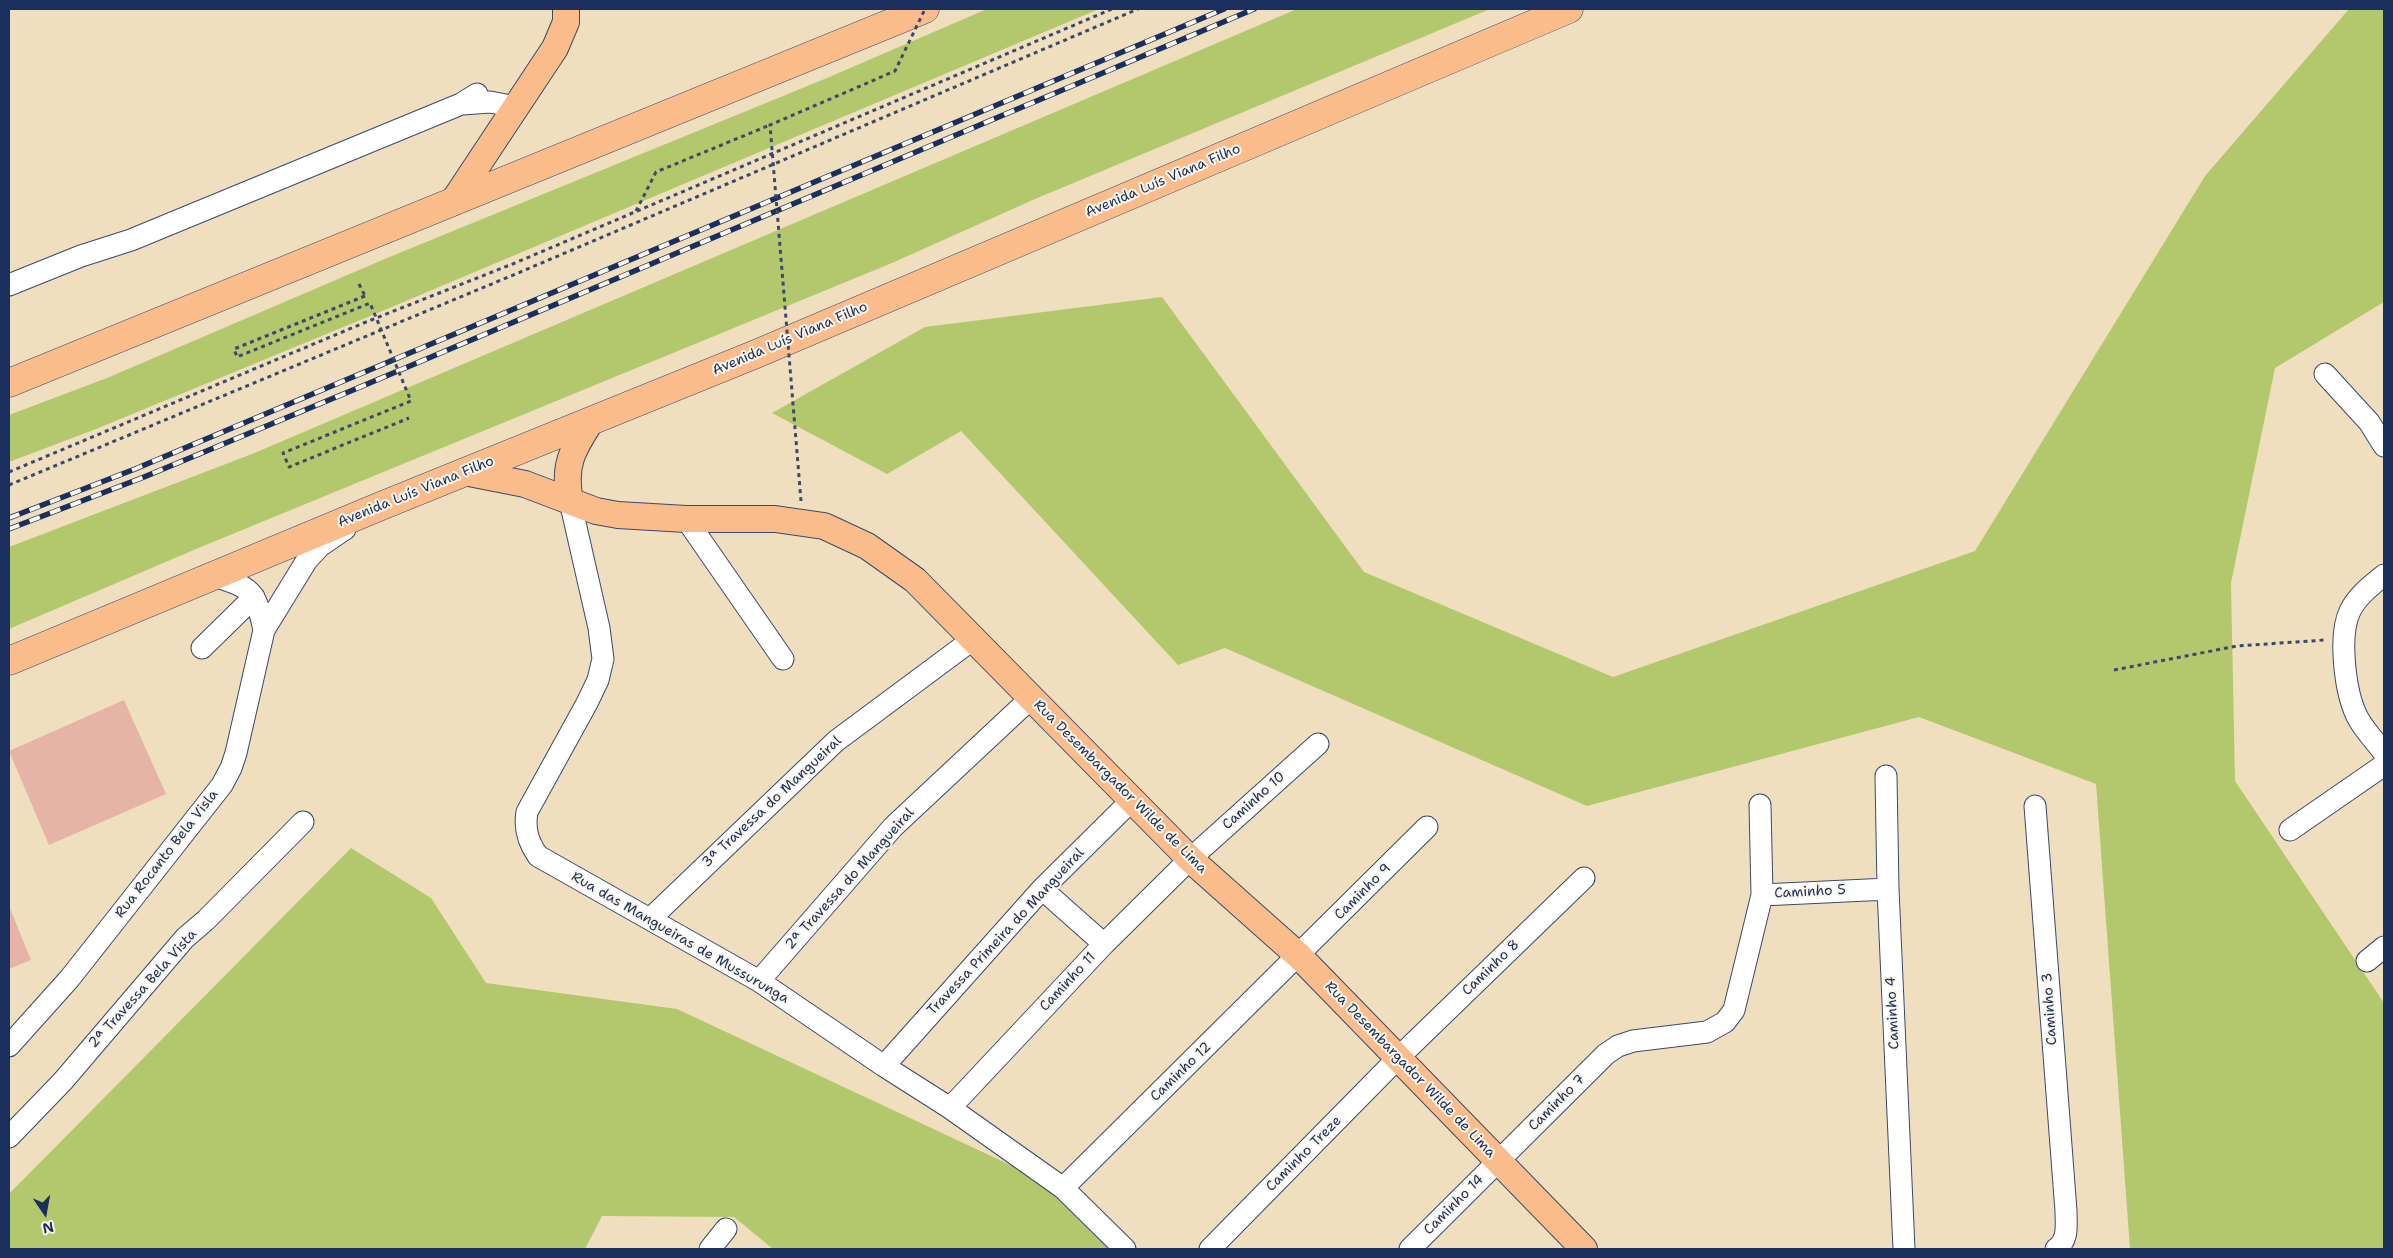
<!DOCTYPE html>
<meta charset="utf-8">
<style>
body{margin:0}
#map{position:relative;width:2393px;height:1258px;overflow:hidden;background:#efdfbf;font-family:"Shantell Sans",sans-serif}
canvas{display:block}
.frame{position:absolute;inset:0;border:10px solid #1b2f5e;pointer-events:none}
.north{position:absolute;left:20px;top:1188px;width:50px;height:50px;-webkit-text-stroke:4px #fbf7ec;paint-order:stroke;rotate:168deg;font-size:14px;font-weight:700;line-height:20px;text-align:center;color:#1b2f5e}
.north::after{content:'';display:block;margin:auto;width:18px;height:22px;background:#1b2f5e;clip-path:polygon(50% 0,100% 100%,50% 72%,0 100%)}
</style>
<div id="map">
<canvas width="2393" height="1258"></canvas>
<div class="frame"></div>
<div class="north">N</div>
</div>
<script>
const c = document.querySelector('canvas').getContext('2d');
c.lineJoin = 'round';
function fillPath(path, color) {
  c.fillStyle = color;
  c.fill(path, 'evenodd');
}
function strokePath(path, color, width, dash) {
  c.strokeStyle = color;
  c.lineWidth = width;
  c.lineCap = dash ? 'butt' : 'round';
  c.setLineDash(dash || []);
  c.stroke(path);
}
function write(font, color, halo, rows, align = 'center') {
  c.font = font + ' "Shantell Sans",sans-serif';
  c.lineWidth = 4;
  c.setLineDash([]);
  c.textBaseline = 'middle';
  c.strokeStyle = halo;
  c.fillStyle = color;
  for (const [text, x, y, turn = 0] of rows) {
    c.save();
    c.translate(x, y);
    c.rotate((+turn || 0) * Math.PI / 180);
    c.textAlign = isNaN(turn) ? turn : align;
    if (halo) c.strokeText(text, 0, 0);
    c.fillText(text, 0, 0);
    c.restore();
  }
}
const green = new Path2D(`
 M987,9h112l-724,305 -279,115 -87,33v-47l98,-37 280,-120 440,-180z
 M1297,9h193l-455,190 -143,64 -696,286 -187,80v-82l243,-93z
 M2349,9h35v293l-109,66 -44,215 4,198 149,222v246h-254l-34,-465 -177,-67 -332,89 -362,-158 -47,17 -217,-234 -74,43 -115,-61 153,-86 237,-30 202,275 249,105 362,-126 230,-375z
 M351,848l80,50 55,85 191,26 374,175 59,65h-337l-39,-32 -132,-1 -17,33h-576v-55z`);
const building = new Path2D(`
 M124,700l42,94 -117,51 -40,-94z
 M9,906l22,54 -22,9z`);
const path = new Path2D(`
 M636,211l20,-39 114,-47
 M359,284l6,12
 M9,472l357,-150 149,-59 597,-254
 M9,485l509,-212 620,-264
 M2114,670l123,-24 88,-6`);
const minor = new Path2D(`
 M462,104l28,-2 26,5
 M9,285l72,-29 50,-16 330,-136 16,-10
 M2325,374l44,48 15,24
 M570,501l29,127 4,31 -5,21 -11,23 -60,109c-3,17 1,30 11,44l221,125 125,85 66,42 113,80 62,61
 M686,519l97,140
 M211,575c40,13 44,13 53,55
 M2384,575c-12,10 -27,21 -34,36 -12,25 -5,85 9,109 7,12 17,22 25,33
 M202,648l52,-51
 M1886,776l2,113 16,360
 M2035,806l31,405c0,14 3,29 -10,38
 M2290,830l94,-65
 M1042,889l62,55
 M1762,895l126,-6
 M651,918l185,-177 136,-101
 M2367,961l17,-14
 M759,981l134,-154 138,-129
 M9,1046l61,-68 152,-193 9,-17 5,-15 28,-123 43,-70 13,-14 25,-17
 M884,1066l158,-177 90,-89
 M950,1108l154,-164 86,-85 128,-115
 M9,1137l54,-56 122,-143 21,-18 97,-98
 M1063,1188l364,-361
 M710,1249l16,-20
 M1210,1249l188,-191 186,-180
 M1410,1249l196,-195 12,-8 15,-5 74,-9 18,-10 9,-12 28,-115 -2,-90`);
const major = new Path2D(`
 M453,202l102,-154 11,-26v-13
 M464,472l61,12 71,27 22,4 68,4h89l49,7 43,20 48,34 275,279 109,97 285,293
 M570,501c-7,-35 2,-51 21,-80`);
const highway = new Path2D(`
 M9,383l916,-374
 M9,661l372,-155 375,-152 813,-345`);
const rail = new Path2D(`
 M9,518l126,-49 1089,-460
 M9,529l135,-52 209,-87 901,-381`);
const pathBridge = new Path2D(`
 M365,296l-131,53 3,8 133,-54 41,98 -128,52 6,14 120,-49
 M801,501l-31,-376 125,-54 30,-62`);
const streetNames = [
 ["Avenida Luís Viana Filho",1163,181,-23],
 ["Avenida Luís Viana Filho",790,339,-23],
 ["Avenida Luís Viana Filho",416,492,-22],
 ["Rua Desembargador Wilde de Lima",1120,787,45],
 ["Caminho 10",1254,801,-42],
 ["3ª Travessa do Mangueiral",772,802,-43],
 ["Rua Rocanto Bela Visla",167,854,-52],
 ["2ª Travessa do Mangueiral",850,879,-48],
 ["Caminho 9",1363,892,-45],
 ["Caminho 5",1810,892,-3],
 ["Travessa Primeira do Mangueiral",1006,932,-47],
 ["Rua das Mangueiras de Mussurunga",680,938,30],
 ["Caminho 8",1491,968,-44],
 ["Caminho 11",1068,982,-47],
 ["2ª Travessa Bela Vista",143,989,-48],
 ["Caminho 3",2050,1009,-94],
 ["Caminho 4",1893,1013,-93],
 ["Rua Desembargador Wilde de Lima",1410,1070,46],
 ["Caminho 12",1181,1072,-44],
 ["Caminho 7",1557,1103,-45],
 ["Caminho Treze",1304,1154,-45],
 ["Caminho 14",1454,1205,-45]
];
fillPath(green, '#b3c86c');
fillPath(building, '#e5b4a6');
strokePath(minor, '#3b496d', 23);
strokePath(major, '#3b496d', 28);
strokePath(highway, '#3b496d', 29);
strokePath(path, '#3b496d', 3, [4, 4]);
strokePath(minor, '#fff', 21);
strokePath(major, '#fabc8b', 26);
strokePath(highway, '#fabc8b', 28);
strokePath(rail, '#1b2f5e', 5.5);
strokePath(rail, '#fbf7ec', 4, [11]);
strokePath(pathBridge, '#3b496d', 3, [4, 4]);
write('14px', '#1b2f5e', '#fbf7ec', streetNames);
</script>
